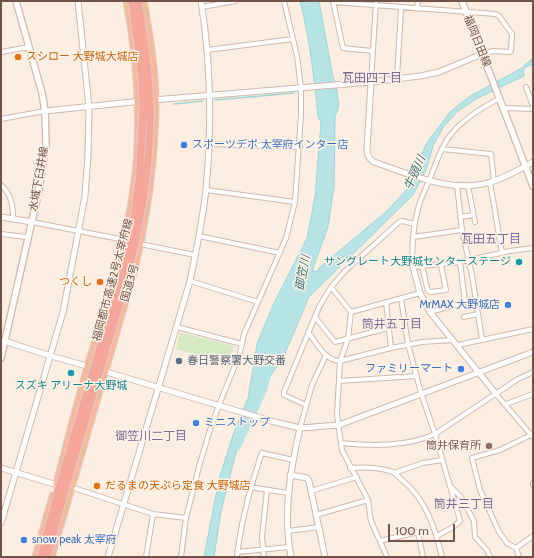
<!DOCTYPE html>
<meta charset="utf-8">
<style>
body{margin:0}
#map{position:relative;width:534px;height:558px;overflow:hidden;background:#fcefe1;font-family:Cabin,sans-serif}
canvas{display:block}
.frame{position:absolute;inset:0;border:2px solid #725348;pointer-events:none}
.scale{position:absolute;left:388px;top:524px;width:67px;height:18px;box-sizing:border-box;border:2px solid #725348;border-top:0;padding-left:5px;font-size:12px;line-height:14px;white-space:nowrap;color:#725348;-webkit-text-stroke:3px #fff3e7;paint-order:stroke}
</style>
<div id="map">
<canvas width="534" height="558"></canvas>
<div class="frame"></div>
<div class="scale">100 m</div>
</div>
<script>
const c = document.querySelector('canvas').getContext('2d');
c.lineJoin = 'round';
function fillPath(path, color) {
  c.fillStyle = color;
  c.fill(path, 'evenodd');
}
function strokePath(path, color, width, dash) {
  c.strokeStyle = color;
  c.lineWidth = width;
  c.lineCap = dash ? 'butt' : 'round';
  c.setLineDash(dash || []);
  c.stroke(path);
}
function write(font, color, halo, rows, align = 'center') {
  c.font = font + ' Cabin,"Noto Sans JP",sans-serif';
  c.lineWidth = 3;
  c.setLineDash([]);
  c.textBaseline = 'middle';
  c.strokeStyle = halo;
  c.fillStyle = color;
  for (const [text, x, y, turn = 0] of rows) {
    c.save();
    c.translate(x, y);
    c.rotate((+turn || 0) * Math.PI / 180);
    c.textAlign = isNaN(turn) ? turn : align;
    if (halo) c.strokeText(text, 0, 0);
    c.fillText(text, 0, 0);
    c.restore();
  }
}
const green = new Path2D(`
 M180,332l54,14 -5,19 -53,-16z`);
const water = new Path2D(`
 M300,1h19l13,71 5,19 2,15 -4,11 -1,70 -6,40 -16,44h6l1,-3 69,-58 20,-22 18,-44 24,-32 20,-16 50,-27 13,-11v6l-9,4v8l-48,23 -18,12 -14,15 -11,20 -7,24 -13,25 -104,102 -26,61 -24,34 -14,32 -9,29 -15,58 -7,46h-10l15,-78 14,-44 15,-37 9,-54 16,-39 34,-67 8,-42 6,-74 -3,-5c-4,-39 -8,-78 -18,-116z`);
const stream = new Path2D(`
 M215,100l79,-7
 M174,104l29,-3`);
const river = new Path2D(`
 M237,446l26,-56 5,-18`);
const minor = new Path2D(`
 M333,1l10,47 29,3
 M333,2l163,12 3,2 13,18 -1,16 -1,2 -17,-1 -11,3
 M202,7l34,-6
 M417,9l1,-8
 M207,50l86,-11
 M1,52l28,-5
 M397,79l4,-71
 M371,82l5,-81
 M526,87l7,19
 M500,98c-18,10 -34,19 -47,34 -11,12 -16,29 -22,44 -2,5 -5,11 -7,16 -10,22 -13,52 -11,75l47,-5 50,-11 23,-3
 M504,108l29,1
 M1,119l44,-8
 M209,144l91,3
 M442,149l49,5 3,27
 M490,182l12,71
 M1,185c10,9 12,20 12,33
 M457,185l5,45 10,45 10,64
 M468,186l7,36
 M206,190l89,12
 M460,217l13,-2
 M32,222l93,18
 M1,234l26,3
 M199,236l81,17
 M413,237l49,-7
 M140,244l55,11
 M460,262l5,40
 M422,266l6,25 3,1 15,-2 -5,-25
 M190,281l68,21
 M331,287l20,25 -3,27 -8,22 -3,54 3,22 2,13 26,50 3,21 16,36
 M401,298l7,46 13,49 14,41 25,87 -7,6 -16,9
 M386,302l5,46
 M351,312l69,-19
 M430,312l46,-13
 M315,317l20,25 53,-14
 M464,317l14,-3
 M177,327l65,17
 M308,332c8,10 17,29 32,29l51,-13 31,-6 31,-2
 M458,345l75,-16
 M339,381l77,-5
 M496,394l36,42
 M506,404l27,-10
 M306,405l-22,-10v-3l35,-85 12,-20 14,-16 54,-49 3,-1 13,3
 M300,428l12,-43 14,-30
 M341,443c31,3 65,4 94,-9l83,-55 15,-7
 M350,468c15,-1 29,-1 43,4 3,2 6,5 9,8 24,19 33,48 40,77
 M394,473l29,-10 19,-3
 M533,483v2
 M450,486l11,11 13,24 1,16 12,13 3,7
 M71,487l82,27 33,4
 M250,487l38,6
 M311,491l46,-14
 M316,515l52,-15
 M288,531l31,-4
 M380,541l38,-9 5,25
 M516,548l17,-12
 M237,552l52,-5
 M146,557l7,-43
 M181,557l5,-39 14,-55 9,-30 10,-28 21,-52 4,-19 42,-96 9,-36 6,-88v-26l-4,-32 -13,-55
 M237,557c4,-36 13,-70 25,-104l31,7
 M264,557l-2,-20 5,-47
 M519,557l-3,-9 -9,-5 -8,-11 -19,-42 -8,-32 28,-8 33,-16`);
const tertiary = new Path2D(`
 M371,82l-4,68c0,6 2,9 7,12 38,13 80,33 120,19 13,-4 26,-12 39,-19
 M153,100l218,-18 49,-6 19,-4 43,-18
 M45,111l97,-10
 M1,217l31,5
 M413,267l7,26 10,19 66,82
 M4,341l47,15 39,11
 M103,371l168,50 29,7 39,-3 194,-73
 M1,468l56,17
 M290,475l17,3 2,3 16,76
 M1,523l62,-211 22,-116 3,-41 1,-48 -11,-106
 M108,557l82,-276c6,-30 13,-61 16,-92 6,-63 5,-126 -5,-188
 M291,557c-8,-44 -1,-86 9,-129`);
const secondary = new Path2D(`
 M462,1l71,185
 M1,358l37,-164 8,-49 -1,-34 -3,-18 -26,-92`);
const trunk = new Path2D(`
 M57,484c10,-39 20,-79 31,-117 20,-67 43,-133 49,-203 4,-54 0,-110 -10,-163
 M36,557l17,-61
 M51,557l81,-280c14,-56 23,-118 23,-176 0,-32 -6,-68 -12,-100`);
const motorwayBridge = new Path2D(`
 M41,557l17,-66 63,-215 14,-63 5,-43 3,-60 -1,-34 -10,-75
 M47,557l17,-64 63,-215c13,-55 24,-111 23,-168 -1,-37 -6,-73 -12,-109`);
const markers = [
 [18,57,4,"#e8710a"],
 [184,145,4,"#3f7fe0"],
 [519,262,4,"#0f9aa8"],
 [100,282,4,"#e8710a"],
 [508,305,4,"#3f7fe0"],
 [179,361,4,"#5c6f8a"],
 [461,369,4,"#3f7fe0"],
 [71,373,4,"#0f9aa8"],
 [196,423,4,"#3f7fe0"],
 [489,446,4,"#8d6e63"],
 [97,486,4,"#e8710a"],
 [24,540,4,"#3f7fe0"]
];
const streetNames = [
 ["福岡日田線",477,41,68],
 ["水城下臼井線",39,179,-80],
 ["福岡都市高速2号太宰府線",113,280,-75],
 ["国道3号",130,283,-74]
];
const foodNames = [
 ["スシロー 大野城大城店",26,57],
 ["つくし",92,282,"right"],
 ["だるまの天ぷら定食 大野城店",105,486]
];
const shopNames = [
 ["スポーツデポ 太宰府インター店",192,145],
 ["MrMAX 大野城店",500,305,"right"],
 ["ファミリーマート",453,369,"right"],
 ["ミニストップ",204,423],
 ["snow peak 太宰府",32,540]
];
const cultureNames = [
 ["サングレート大野城センターステージ",511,262],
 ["スズキ アリーナ大野城",71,386,"center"]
];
const serviceNames = [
 ["春日警察署大野交番",187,361]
];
const educationNames = [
 ["筒井保育所",481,446]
];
const neighbourhoodNames = [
 ["瓦田四丁目",372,78],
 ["瓦田五丁目",491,239],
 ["筒井五丁目",392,324],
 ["御笠川二丁目",151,436],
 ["筒井三丁目",464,504]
];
const waterNames = [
 ["牛頸川",415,173,-66],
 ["御笠川",303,273,-79]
];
fillPath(green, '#d5e9c0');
fillPath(water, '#b6e3e5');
strokePath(water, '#9dd4d6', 1);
strokePath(stream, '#9dd4d6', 1.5);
strokePath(river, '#b6e3e5', 8);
strokePath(minor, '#cfb7ab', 6);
strokePath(tertiary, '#cfb7ab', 7);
strokePath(secondary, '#d2b6a8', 8);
strokePath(trunk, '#d8cfcc', 9);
strokePath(minor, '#fff', 4);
strokePath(tertiary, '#fff', 5);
strokePath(secondary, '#fff', 5.5);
strokePath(trunk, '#f8b999', 7);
strokePath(motorwayBridge, '#d8cfcc', 9, []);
strokePath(motorwayBridge, '#f6a698', 7);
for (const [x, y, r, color] of markers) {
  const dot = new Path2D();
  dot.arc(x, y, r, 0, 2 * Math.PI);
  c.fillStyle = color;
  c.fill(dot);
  strokePath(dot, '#fff3e7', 1.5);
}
write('11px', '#725348', '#fff3e7', streetNames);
write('11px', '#c56008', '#fff3e7', foodNames, 'left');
write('11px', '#366cbe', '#fff3e7', shopNames, 'left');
write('11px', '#0d838f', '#fff3e7', cultureNames, 'right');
write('11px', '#4e5e75', '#fff3e7', serviceNames, 'left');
write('11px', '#785e54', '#fff3e7', educationNames, 'right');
write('12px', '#806496', '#fff3e7', neighbourhoodNames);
write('italic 12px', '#3c7578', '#fff3e7', waterNames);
</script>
